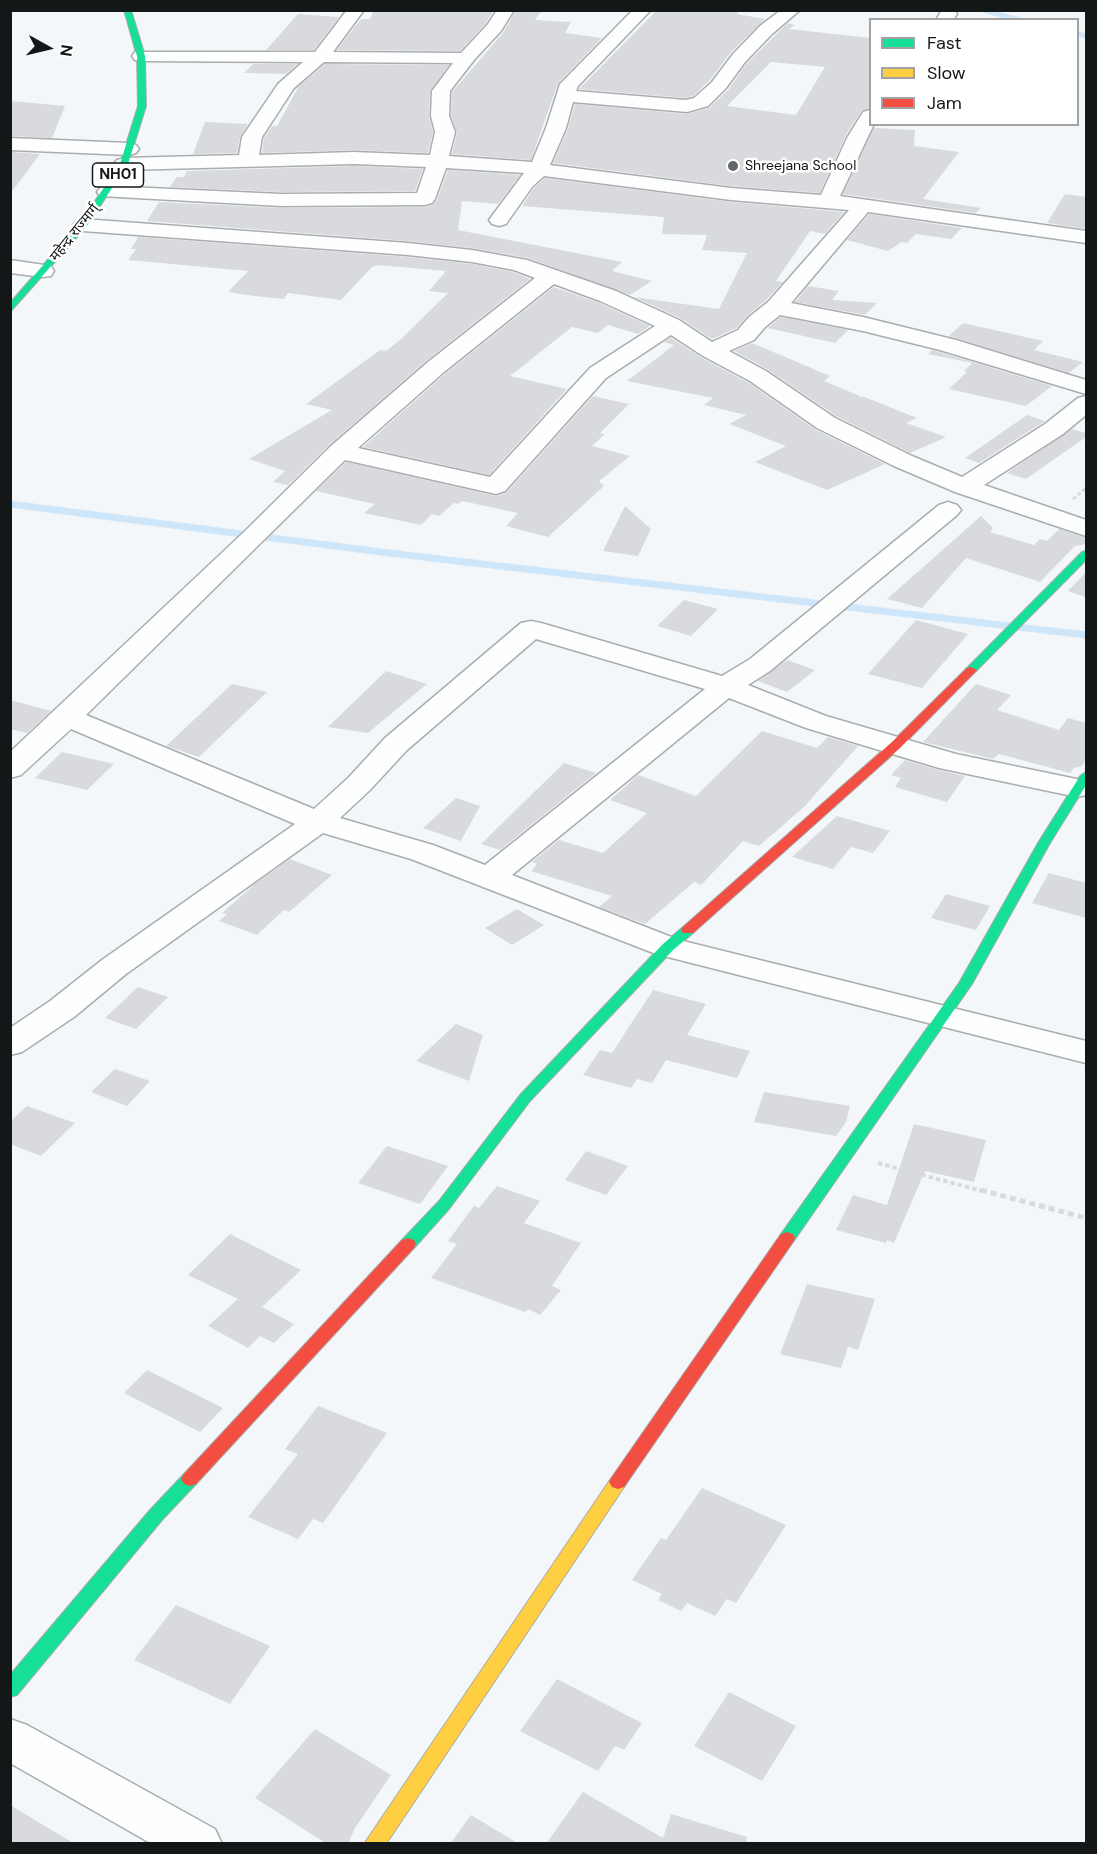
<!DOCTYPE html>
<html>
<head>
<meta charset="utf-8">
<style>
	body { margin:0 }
	#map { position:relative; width:1097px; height:1854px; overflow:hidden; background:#f4f7fa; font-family:"DM Sans",sans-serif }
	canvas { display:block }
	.frame { position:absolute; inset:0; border:12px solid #141718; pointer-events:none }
	.legend { position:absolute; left:869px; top:18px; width:210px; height:108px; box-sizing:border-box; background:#fff; border:2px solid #a1a2a3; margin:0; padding:8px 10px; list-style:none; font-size:18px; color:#141718 }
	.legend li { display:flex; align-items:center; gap:12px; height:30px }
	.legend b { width:30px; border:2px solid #a1a2a3 }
	.north { position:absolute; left:18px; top:18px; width:60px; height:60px; -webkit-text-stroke:4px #fff; paint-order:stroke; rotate:98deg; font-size:16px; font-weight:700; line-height:24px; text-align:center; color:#141718 }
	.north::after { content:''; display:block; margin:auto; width:21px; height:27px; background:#141718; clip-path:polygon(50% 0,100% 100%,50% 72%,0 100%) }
</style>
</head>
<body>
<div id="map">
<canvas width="1097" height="1854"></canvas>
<div class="frame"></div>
<ul class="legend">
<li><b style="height:8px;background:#16e098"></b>Fast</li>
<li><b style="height:8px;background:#ffcf43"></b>Slow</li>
<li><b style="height:8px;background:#f24e42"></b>Jam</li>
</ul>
<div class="north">N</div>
</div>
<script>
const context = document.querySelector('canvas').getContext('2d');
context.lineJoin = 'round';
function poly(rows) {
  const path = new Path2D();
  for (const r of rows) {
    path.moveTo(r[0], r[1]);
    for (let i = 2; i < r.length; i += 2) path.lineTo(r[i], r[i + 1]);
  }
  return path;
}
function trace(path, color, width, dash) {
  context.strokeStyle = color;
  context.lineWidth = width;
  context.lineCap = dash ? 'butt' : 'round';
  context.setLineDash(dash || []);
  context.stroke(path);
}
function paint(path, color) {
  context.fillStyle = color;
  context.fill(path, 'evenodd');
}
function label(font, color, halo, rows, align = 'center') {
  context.font = font + ' "DM Sans","Noto Sans Devanagari",sans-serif';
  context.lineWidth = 5;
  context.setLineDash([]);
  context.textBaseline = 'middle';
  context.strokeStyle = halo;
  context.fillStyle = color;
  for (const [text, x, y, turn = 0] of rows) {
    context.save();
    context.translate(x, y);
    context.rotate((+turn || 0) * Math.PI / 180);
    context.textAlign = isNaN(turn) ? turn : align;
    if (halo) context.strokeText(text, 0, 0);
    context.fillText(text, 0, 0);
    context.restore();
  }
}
const streamFar1 = poly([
	[983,10,1020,20],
	[1078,34,1086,36]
]);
const stream = poly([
	[10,504,389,553,1086,635]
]);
const building = poly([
	[374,10,494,10,486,23,460,51,337,50,361,19,370,19],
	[516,10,542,10,535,20,571,22,565,33,602,38,558,83,531,160,452,154,457,133,451,116,452,92,503,33],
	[657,10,739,10,737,14,765,19,731,52,710,80,693,96,686,98,579,89],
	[298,14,339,17,314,50,266,50],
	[788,23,795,25,789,29,870,38,870,108,861,111,845,137,820,193,731,186,553,163,568,129,575,104,687,114,709,108,728,90,747,63],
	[771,62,825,67,796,115,727,106],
	[253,64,297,64,286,74,244,73],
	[325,64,449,65,430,91,429,116,433,132,428,153,354,150,262,153,264,138,272,126,277,126,299,86],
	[10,101,65,106,52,138,10,136],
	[205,122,248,124,240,137,237,153,193,154],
	[874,128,915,130,914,146,959,152,923,199,981,208,976,213,843,194],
	[10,152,40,154,10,194],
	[354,166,423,169,415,191,281,192,170,187,177,177,184,177,187,171],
	[448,170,520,175,498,204,462,201,458,230,622,262,612,271,652,281,630,295,528,258,472,248,408,241,147,221,159,202,281,208,426,207,433,205,437,200],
	[545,178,731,202,844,212,825,234,810,231,776,281,783,282,766,300,748,315,737,328,712,339,680,318,634,297,719,309,747,253,702,250,707,235,662,234,664,217,522,206,534,188],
	[1065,194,1086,197,1086,229,1047,223],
	[869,214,962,228,951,239,916,234,907,243,902,242,888,251,847,240],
	[138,237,408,257,472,264,513,272,530,279,427,360,330,444,288,485,273,482,285,471,249,459,332,410,306,404,380,350,386,351,400,340,448,293,429,291,446,271,378,265,372,267,341,300,288,293,284,299,254,296,228,292,248,271,128,260,136,249,131,249],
	[808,286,839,291,832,300,877,303,865,315,795,302],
	[554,287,599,303,650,326,638,334,608,325,598,333,572,327,510,376,567,389,489,475,363,447,445,374],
	[781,317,848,330,835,343,768,328],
	[963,323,1043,341,1034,350,1083,362,1069,373,949,336],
	[671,338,702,358,749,383,816,430,885,464,827,490,755,462,786,446,729,424,746,415,704,405,713,398,627,381,674,345,664,342],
	[752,343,830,376,824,381,860,396,860,399,862,396,917,418,906,423,946,437,910,453,836,416,767,369,734,351],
	[932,350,939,352,1052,386,1026,406,949,389,967,372,964,371,972,363,928,354],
	[593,396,629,404,600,433,605,434,592,446,630,456,599,481,604,486,548,537,506,526,518,513,462,501,458,504,454,503,439,516,432,514,421,525,364,513,375,504,316,491,346,462,496,496,506,493],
	[1027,415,1045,421,979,463,965,458],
	[1072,429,1086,433,1086,437,1026,479,1007,473],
	[625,506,651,529,638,556,603,551],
	[981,516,993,528,990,532,1034,545,1040,539,1047,541,1059,529,1086,538,1086,544,1075,546,1040,582,966,558,922,608,887,599],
	[1086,572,1086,597,1068,591],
	[684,600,718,609,691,636,657,626],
	[916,620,968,634,922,688,868,674],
	[787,660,815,670,787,692,758,681],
	[386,671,427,684,368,733,328,727],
	[232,684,267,692,199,757,166,746],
	[976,684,1011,695,997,710,1059,730,1068,718,1086,723,1086,759,1082,766,1074,768,1070,773,999,754,993,759,923,742],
	[10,700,51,711,27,733,10,729],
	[762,731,817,748,828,737,858,746,804,807,759,846,743,841,701,885,694,882,645,924,599,907,612,896,531,871,537,864,532,862,559,840,603,853,647,813,610,800,638,775,696,796],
	[62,752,114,764,87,790,35,778],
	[905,760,938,770,965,776,947,802,895,787,901,778,891,775],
	[564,763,596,773,500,850,481,844],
	[456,798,480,806,461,841,423,828],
	[837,816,890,831,873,853,851,847,833,869,792,857],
	[290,859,332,875,289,912,284,910,257,935,219,921,227,914,222,913,256,883],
	[1049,873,1086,883,1086,918,1032,903],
	[946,894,990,906,976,930,931,918],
	[517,909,544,925,512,945,485,928],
	[138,987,168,997,136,1029,105,1018],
	[653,990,706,1004,687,1035,750,1051,737,1078,666,1060,652,1083,637,1079,631,1088,583,1075,600,1050,612,1053],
	[456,1024,483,1035,469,1081,416,1061],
	[115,1069,150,1081,127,1106,91,1092],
	[764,1092,850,1106,846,1122,836,1136,754,1122],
	[27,1106,75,1123,41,1156,10,1144,10,1122],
	[914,1124,986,1140,974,1182,925,1171,894,1243,887,1240,886,1243,836,1230,853,1195,887,1205],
	[387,1146,448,1166,420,1204,358,1183],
	[586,1151,628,1166,606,1195,565,1180],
	[497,1186,540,1201,524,1223,581,1243,552,1286,561,1290,540,1315,528,1309,525,1312,431,1278,457,1244,448,1241,474,1206,479,1208],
	[230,1234,301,1270,262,1307,294,1324,274,1343,260,1336,248,1348,208,1326,238,1299,188,1275],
	[807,1284,875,1299,858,1350,848,1347,841,1368,780,1354],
	[147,1370,223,1408,200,1432,124,1393],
	[318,1406,387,1433,323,1523,313,1519,298,1539,248,1517,298,1454,285,1449],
	[702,1488,786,1525,736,1603,727,1599,715,1616,687,1603,681,1611,658,1600,662,1594,632,1580,661,1538,666,1540],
	[176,1605,270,1646,230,1704,134,1660],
	[557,1679,642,1723,624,1750,615,1746,598,1771,520,1731],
	[729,1692,796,1726,762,1781,694,1746],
	[315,1729,391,1775,355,1828,348,1844,327,1844,255,1798],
	[583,1792,663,1838,671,1814,747,1837,746,1844,546,1844],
	[10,1805,75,1844,10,1844],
	[471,1815,519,1844,450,1844]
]);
const pathFar3 = poly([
	[711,125,796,131,829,136]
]);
const pathFar2 = poly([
	[1073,499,1086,488]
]);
const pathFar1 = poly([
	[878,1163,986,1192]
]);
const path = poly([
	[981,1190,1086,1218]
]);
const street = poly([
	[347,10,364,10,333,52,461,53,488,24,497,10,514,10,501,31,474,60,450,91,449,116,455,132,449,156,532,162,546,128,560,84,633,10,651,10,578,86,576,91,686,100,694,98,712,82,733,54,760,26,781,10,800,10,772,34,745,62,726,88,708,106,687,112,573,102,566,128,550,165,731,188,821,195,847,138,863,112,870,110,870,124,874,124,840,196,1086,231,1086,243,868,212,791,303,863,317,956,340,1086,380,1086,394,940,350,863,331,780,315,765,327,754,340,729,351,766,371,835,418,912,456,962,477,1045,424,1078,398,1086,396,1086,415,1063,434,984,485,1086,520,1086,536,955,492,894,466,817,428,750,381,703,356,671,335,606,378,505,491,496,494,345,460,86,715,314,809,348,778,385,738,521,623,531,621,541,623,722,676,750,659,939,505,948,502,957,505,961,510,957,515,770,671,748,685,826,716,956,754,1086,781,1086,795,1077,797,939,768,806,728,729,698,512,875,679,940,1086,1041,1086,1063,656,954,411,859,323,833,126,974,74,1017,22,1052,10,1055,10,1028,50,1001,102,960,295,824,71,729,21,775,10,778,10,752,243,533,331,446,428,362,535,278,514,270,472,262,408,255,83,231,76,229,73,225,76,221,83,219,408,243,472,250,527,260,616,291,679,320,712,342,738,330,749,317,768,302,849,210,731,200,544,176,532,187,506,224,499,226,492,224,489,220,524,173,446,168,435,199,432,203,425,205,281,206,100,196,97,192,100,188,107,186,281,194,417,193,426,167,354,164,124,170,117,168,114,164,117,160,124,158,239,155,242,137,278,84,303,62,141,61,135,60,132,56,135,52,315,52,347,10],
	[324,62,453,63,432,91,431,116,435,132,430,155,354,152,259,155,262,137,294,88,324,62],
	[554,284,600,301,655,326,590,368,490,477,358,448,444,372,554,284],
	[536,639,705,689,485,865,433,845,340,818,370,790,407,750,536,639],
	[942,10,954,10,957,14,953,20,936,20,942,10],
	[10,138,129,143,136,145,139,149,136,153,129,155,10,150,10,138],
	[10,260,51,266,54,271,51,276,43,277,10,273,10,260],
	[10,1719,27,1725,215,1829,222,1844,152,1844,10,1763,10,1719]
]);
const fast = poly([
	[124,10,131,10,145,56,146,106,128,164,86,227,10,312,10,303,80,223,120,164,138,106,137,56,124,10],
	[1086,551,1086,560,975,672,967,672,965,670,967,668,1082,552,1086,551],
	[1086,772,1086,785,1050,843,972,984,793,1242,781,1242,779,1238,781,1234,959,983,1038,843,1080,776,1086,772],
	[688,926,693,927,695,930,693,933,673,950,530,1101,449,1209,414,1248,402,1248,400,1244,402,1240,439,1201,520,1095,663,944,683,927,688,926],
	[190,1472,196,1474,199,1479,196,1484,162,1520,17,1695,10,1697,10,1675,150,1510,184,1474,190,1472]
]);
const slow = poly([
	[618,1475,624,1477,627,1482,624,1487,386,1844,364,1844,612,1477,618,1475]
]);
const jam = poly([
	[971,667,977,670,975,672,900,748,693,933,683,933,681,930,683,927,892,742,967,668,971,667],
	[787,1232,793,1234,795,1238,793,1242,624,1487,618,1489,612,1487,609,1482,612,1477,781,1234,787,1232],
	[408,1238,414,1240,416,1244,414,1248,196,1484,190,1486,184,1484,181,1479,184,1474,402,1240,408,1238]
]);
const markers = [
	[733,166,6,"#626567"]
];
const farPoinames = [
	["Shreejana School",745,166]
];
const farStreetnames = [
	["महेन्द्र राज्मार्ग्",75,233,-51]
];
const shields = [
	[118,175,51]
];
const shieldNames = [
	["NH01",118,175]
];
trace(streamFar1, '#cee6f9', 5);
trace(stream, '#cee6f9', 7);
paint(building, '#d8dadd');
trace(street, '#aaacaf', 3);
trace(fast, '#aaacaf', 2);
trace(slow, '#aaacaf', 2);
trace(jam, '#aaacaf', 2);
trace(pathFar3, '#d9dadb', 2, [2, 1.5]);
trace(pathFar2, '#d9dadb', 3, [4, 2]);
trace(pathFar1, '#d9dadb', 4, [4.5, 3]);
trace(path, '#d9dadb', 5, [6, 4]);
paint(street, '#fdfefe');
paint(fast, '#16e098');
paint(slow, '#ffcf43');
paint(jam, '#f24e42');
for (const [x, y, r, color] of markers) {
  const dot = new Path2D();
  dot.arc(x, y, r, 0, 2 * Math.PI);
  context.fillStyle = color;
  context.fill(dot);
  trace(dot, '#fff', 2);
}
label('14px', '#141718', '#fff', farPoinames, 'left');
label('14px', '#141718', '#fff', farStreetnames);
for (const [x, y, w] of shields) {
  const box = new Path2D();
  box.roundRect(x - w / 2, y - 12, w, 24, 4.5);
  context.fillStyle = '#fff';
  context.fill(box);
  trace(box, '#141718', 1.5);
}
label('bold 15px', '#141718', null, shieldNames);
</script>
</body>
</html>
